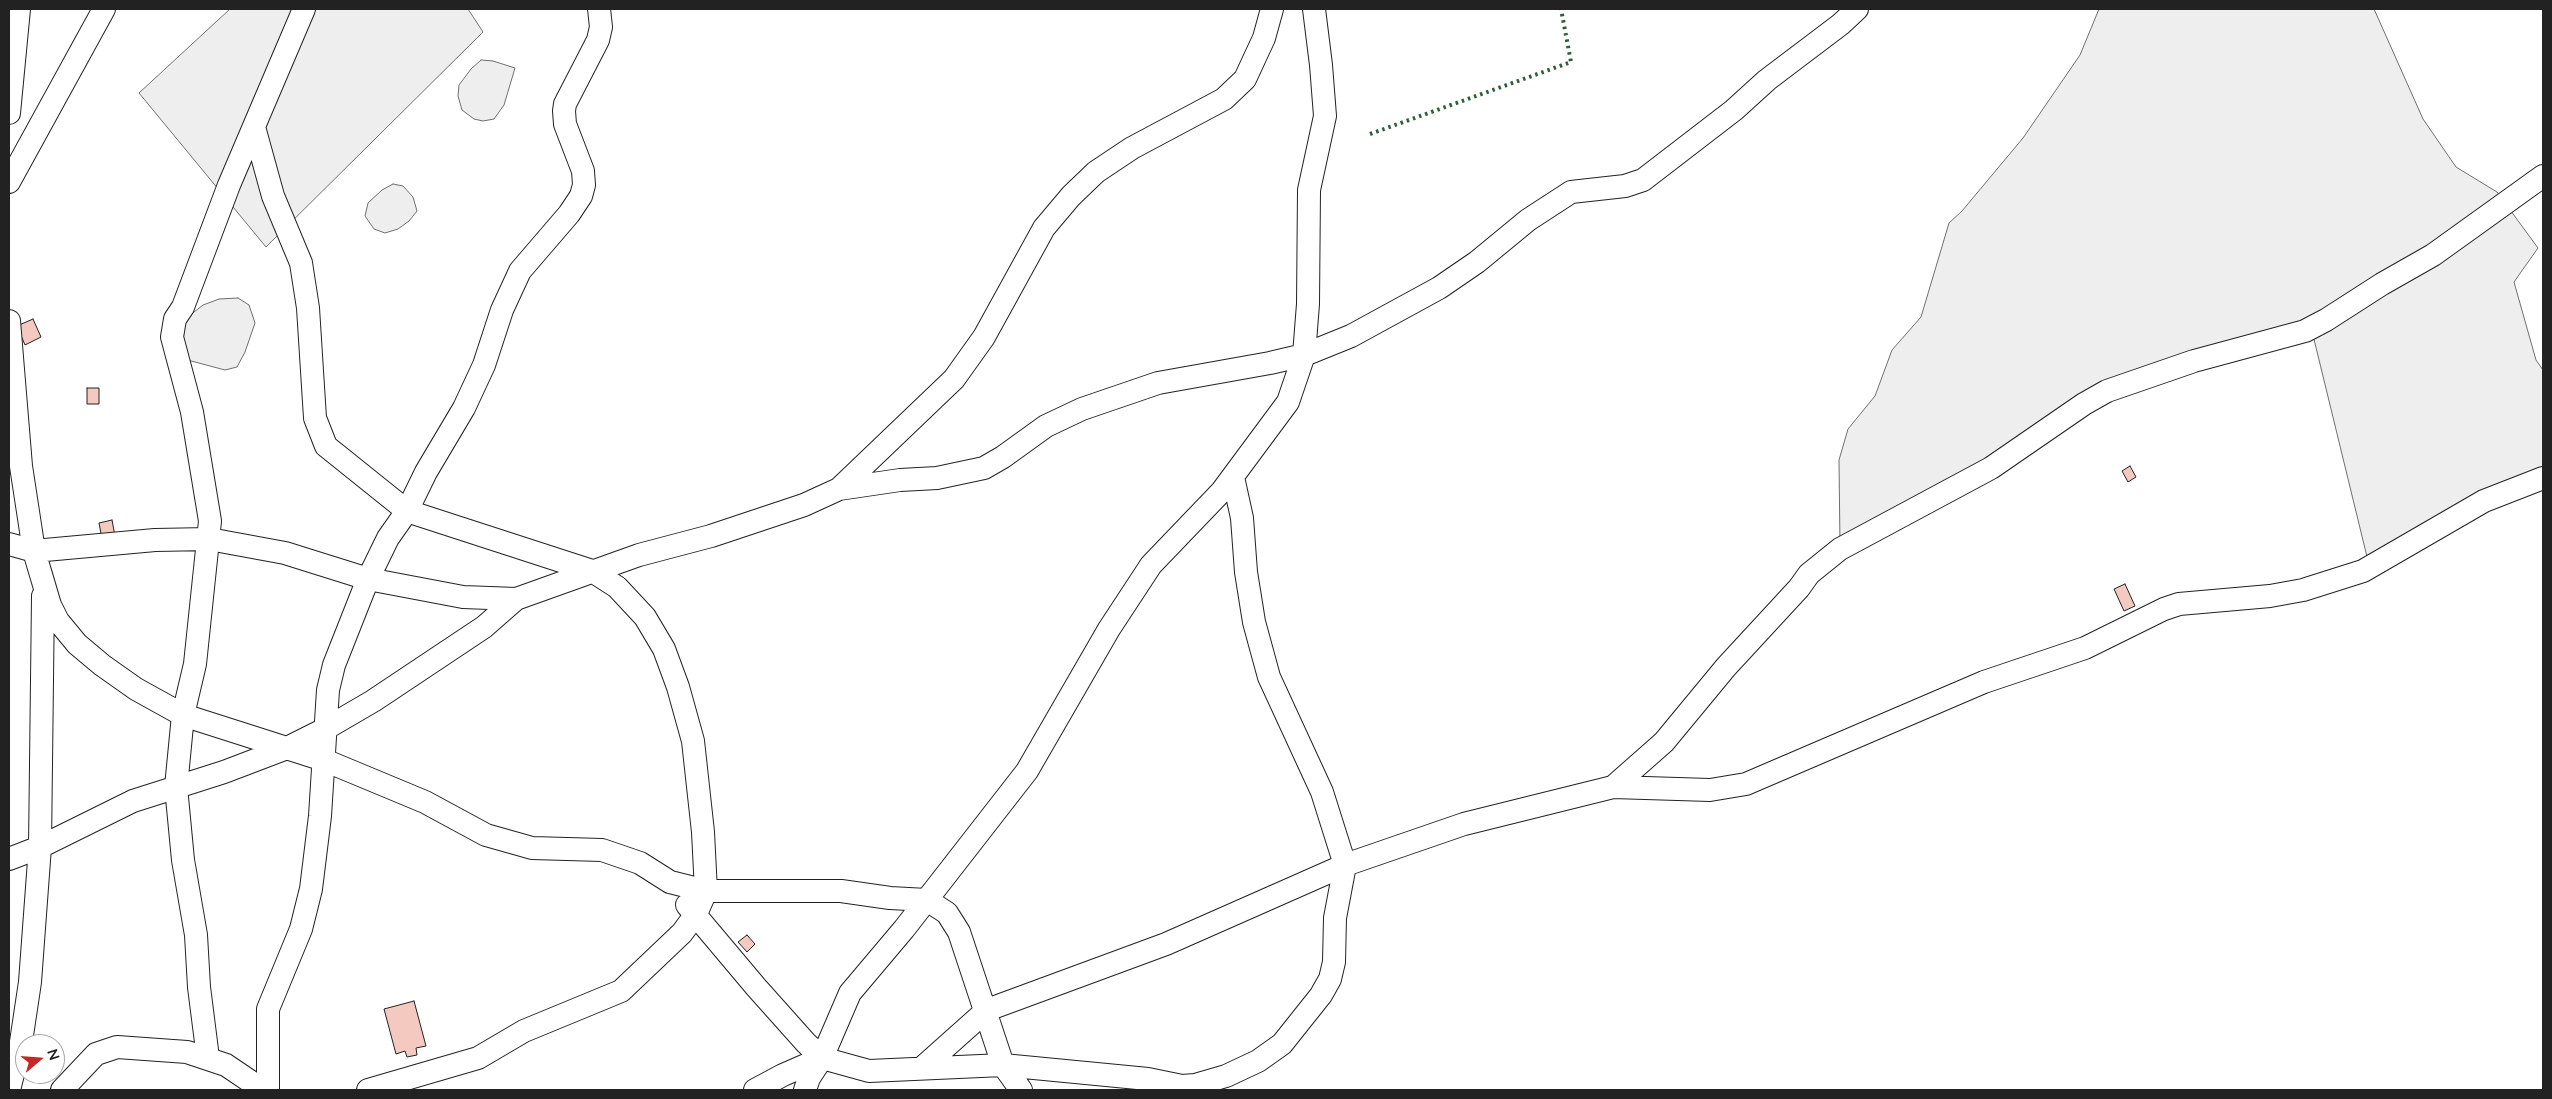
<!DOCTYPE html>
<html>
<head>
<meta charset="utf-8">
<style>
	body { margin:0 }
	#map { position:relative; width:2552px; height:1099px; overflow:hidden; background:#fff; font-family:Lato,sans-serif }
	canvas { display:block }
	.frame { position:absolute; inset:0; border:10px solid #222; pointer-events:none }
	.north { position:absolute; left:15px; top:1034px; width:50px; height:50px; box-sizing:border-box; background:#fff; border:1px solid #a7a7a7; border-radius:50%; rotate:72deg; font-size:14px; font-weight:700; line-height:20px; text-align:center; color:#222 }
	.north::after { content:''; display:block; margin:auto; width:18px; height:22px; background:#c62828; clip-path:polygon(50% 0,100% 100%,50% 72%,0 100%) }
</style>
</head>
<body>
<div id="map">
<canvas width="2552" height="1099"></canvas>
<div class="frame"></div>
<div class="north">N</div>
</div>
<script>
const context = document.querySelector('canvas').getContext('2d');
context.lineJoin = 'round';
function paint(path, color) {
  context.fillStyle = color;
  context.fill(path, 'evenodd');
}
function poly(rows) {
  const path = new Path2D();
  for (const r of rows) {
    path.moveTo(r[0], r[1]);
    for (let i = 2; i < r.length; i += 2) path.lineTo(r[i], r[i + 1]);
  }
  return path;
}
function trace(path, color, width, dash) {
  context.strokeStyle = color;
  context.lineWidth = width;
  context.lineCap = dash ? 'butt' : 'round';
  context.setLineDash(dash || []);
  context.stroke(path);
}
const green = poly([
	[230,9,468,9,483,32,266,247,139,93,230,9],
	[2099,9,2374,9,2423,119,2456,167,2497,192,2538,248,2514,282,2536,360,2543,370,2543,475,2369,565,2311,327,2129,381,1840,547,1839,460,1848,429,1875,396,1892,350,1921,317,1949,223,1962,211,2023,138,2080,55,2099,9],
	[481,60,493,61,515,68,504,105,494,119,483,121,474,119,462,110,458,96,459,85,471,69,481,60],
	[393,184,403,186,413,197,417,211,409,221,398,229,385,233,374,229,365,216,368,203,382,190,393,184],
	[238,298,249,305,255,323,245,352,237,367,225,370,180,358,180,323,203,305,219,299,238,298]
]);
const building = poly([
	[33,319,41,337,25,345,17,326,33,319],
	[87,388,99,388,99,404,87,404,87,388],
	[2130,466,2136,477,2128,482,2122,471,2130,466],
	[112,520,115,536,102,539,99,523,112,520],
	[2125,584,2135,606,2124,611,2114,589,2125,584],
	[747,935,755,944,747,952,738,942,747,935],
	[414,1001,426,1046,416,1048,417,1055,407,1057,405,1051,396,1054,384,1009,414,1001]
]);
const minor = poly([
	[9,113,19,9],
	[254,127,273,196,301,263,308,308,315,418,326,446,407,511,592,571,617,587,645,617,664,649,678,687,693,741,703,832,706,891,696,914,682,933,621,991,524,1031,478,1058,368,1090],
	[9,182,104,9],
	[9,321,21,466,34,551,50,605,58,621,77,644,102,665,136,689,183,715,324,760,425,802,486,835,532,848,602,850,640,863,670,882,706,891,841,891,890,898,927,900,947,913,959,932,1003,1065,1021,1090],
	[839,489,954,379,984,337,1044,228,1071,196,1096,172,1132,148,1224,99,1245,79,1264,38,1272,9],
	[9,544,34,551,155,540,209,539,285,553,368,579,463,597,516,599],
	[1613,787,1664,742,1726,667,1799,588,1809,574,1840,549,1991,468,2084,404,2107,391,2194,361,2305,331,2326,320,2382,284,2433,255,2543,176],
	[9,859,40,847,133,801,224,772,287,748,325,729,373,701,484,627,516,599,639,555,711,536,804,505,839,489,900,480,937,478,984,468,1003,457,1046,426,1082,409,1158,383,1270,363,1304,355,1351,336,1439,288,1477,262,1528,220,1571,192,1625,186,1643,180,1734,110,1767,80,1841,24,1857,9],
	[687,905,756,987,806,1043,822,1058,783,1075,755,1090],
	[208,1058,199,987,196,935,183,860,176,787,183,715,195,664,210,521,192,412,172,337,175,319,183,307,229,185,304,9],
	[822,1058,869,1071,1003,1065,1148,1079,1182,1086,1195,1085,1226,1076,1258,1061,1282,1044,1321,995,1330,979,1334,962,1335,918,1345,865,1322,792,1269,677,1254,622,1246,572,1242,518,1233,477],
	[922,1068,987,1010,1166,944,1345,865,1464,824,1613,787,1710,790,1746,784,1984,682,2085,648,2164,609,2179,604,2270,596,2303,590,2363,571,2484,501,2543,478],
	[9,1090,21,1042,30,982,40,847,43,596],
	[62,1090,96,1054,117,1047,187,1052,226,1065,263,1090],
	[268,1090,268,1009,301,929,311,889,320,816,328,690,334,665,368,579,388,538,407,511,426,472,464,408,484,365,502,310,520,271,569,214,581,196,584,185,583,171,565,124,564,111,565,104,598,40,601,27,599,9],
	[805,1090,809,1078,822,1058,850,993,904,929,1027,771,1109,629,1151,565,1222,491,1288,402,1304,355,1308,304,1309,190,1325,116,1321,65,1314,9]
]);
const hedge = poly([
	[1370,134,1571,62,1561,9]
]);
paint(green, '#eee');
trace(green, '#6f6f6f', 1);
paint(building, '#f3c9c0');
trace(building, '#222', 1);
trace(minor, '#222', 24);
trace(minor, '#fff', 22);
trace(hedge, '#2f5e38', 4, [2.5, 4]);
</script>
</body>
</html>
